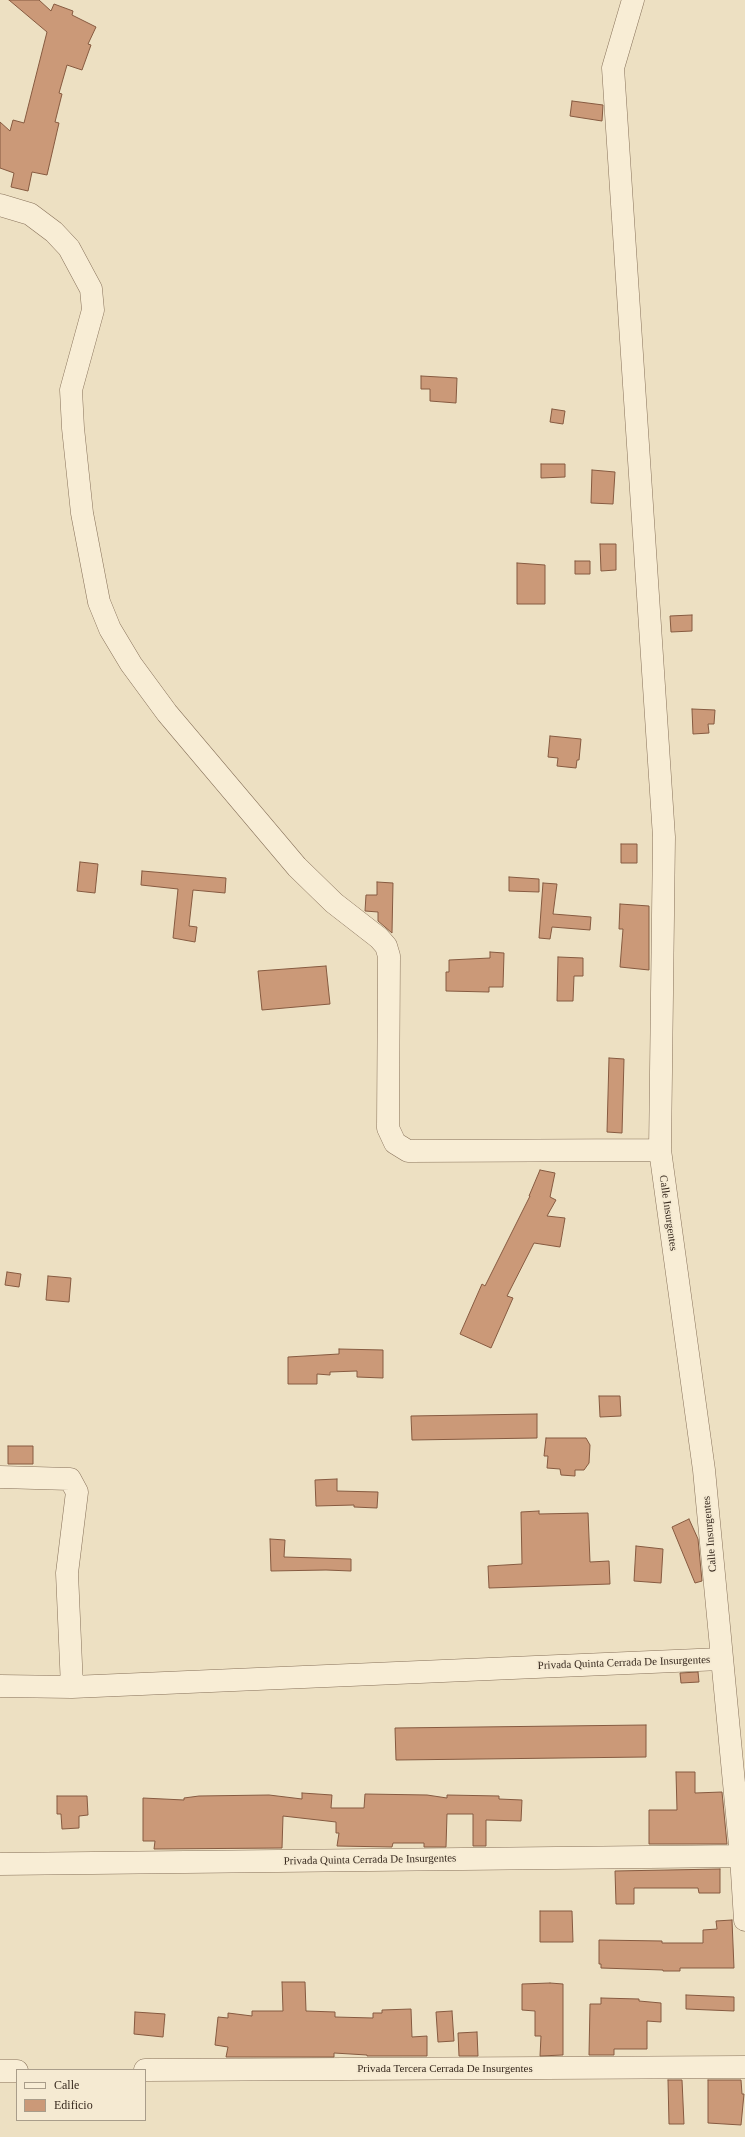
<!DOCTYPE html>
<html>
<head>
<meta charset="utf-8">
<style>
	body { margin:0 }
	#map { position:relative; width:745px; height:2137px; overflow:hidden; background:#ede0c2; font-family:"Times New Roman",serif }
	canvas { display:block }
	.legend { position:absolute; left:16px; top:2069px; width:130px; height:52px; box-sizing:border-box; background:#f5ead2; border:1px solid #a99d8a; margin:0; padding:5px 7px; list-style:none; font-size:12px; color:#37291e }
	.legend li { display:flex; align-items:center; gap:8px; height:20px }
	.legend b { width:20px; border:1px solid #a99d8a }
</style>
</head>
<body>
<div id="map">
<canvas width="745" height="2137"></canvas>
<ul class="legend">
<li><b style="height:5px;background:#f8edd5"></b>Calle</li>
<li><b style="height:11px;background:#cb9978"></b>Edificio</li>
</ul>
</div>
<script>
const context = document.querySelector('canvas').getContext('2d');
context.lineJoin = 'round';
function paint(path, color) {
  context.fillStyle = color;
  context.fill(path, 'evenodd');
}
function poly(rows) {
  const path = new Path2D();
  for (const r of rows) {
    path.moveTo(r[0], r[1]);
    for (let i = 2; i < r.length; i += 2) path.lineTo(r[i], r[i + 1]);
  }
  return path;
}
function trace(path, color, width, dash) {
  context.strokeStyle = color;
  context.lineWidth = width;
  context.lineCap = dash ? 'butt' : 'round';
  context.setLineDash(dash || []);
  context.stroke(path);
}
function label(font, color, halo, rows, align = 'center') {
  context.font = font + ' "Times New Roman",serif';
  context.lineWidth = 3.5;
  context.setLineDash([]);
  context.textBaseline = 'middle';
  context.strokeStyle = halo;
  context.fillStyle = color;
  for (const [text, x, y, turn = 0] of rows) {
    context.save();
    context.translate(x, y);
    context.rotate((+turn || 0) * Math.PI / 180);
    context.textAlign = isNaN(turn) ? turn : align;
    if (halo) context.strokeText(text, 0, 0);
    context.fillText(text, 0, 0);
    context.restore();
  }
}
const building = poly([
	[9,0,39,0,51,11,54,4,73,11,72,15,96,27,88,44,91,45,82,70,67,65,59,93,62,94,55,122,59,123,47,175,32,172,28,191,11,187,14,173,0,168,0,122,10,131,13,120,24,123,47,32,9,0],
	[572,101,603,105,602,121,570,116,572,101],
	[421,376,457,378,456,403,430,401,430,389,421,389,421,376],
	[552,409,565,411,563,424,550,422,552,409],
	[541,464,565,464,565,477,541,478,541,464],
	[592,470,615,472,613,504,591,503,592,470],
	[600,544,616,544,616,570,601,571,600,544],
	[575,561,590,561,590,574,575,574,575,561],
	[517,563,545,565,545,604,517,604,517,563],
	[692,615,692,631,671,632,670,616,692,615],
	[692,709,715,710,714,724,708,724,709,733,693,734,692,709],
	[550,736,581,739,579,760,577,760,576,768,557,766,558,758,548,757,550,736],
	[621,844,637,844,637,863,621,863,621,844],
	[80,862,98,864,95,893,77,891,80,862],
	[142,871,226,878,225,893,193,890,189,926,197,927,195,942,173,938,178,889,141,885,142,871],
	[509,877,539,879,539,892,509,891,509,877],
	[377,882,393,883,392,933,378,921,378,912,365,911,366,895,377,895,377,882],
	[543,883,557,884,553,914,591,917,590,930,552,927,550,939,539,938,543,883],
	[620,904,649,906,649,970,620,967,623,929,619,929,620,904],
	[490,952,504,953,503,987,489,987,489,992,446,991,446,972,449,972,449,960,490,958,490,952],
	[558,957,583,958,583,976,574,976,573,1001,557,1001,558,957],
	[326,966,330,1004,262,1010,258,971,326,966],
	[609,1058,624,1059,622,1133,607,1132,609,1058],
	[540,1170,555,1173,550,1197,556,1200,547,1216,565,1218,560,1247,534,1243,507,1296,513,1298,491,1348,460,1334,482,1284,485,1286,530,1196,529,1196,540,1170],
	[7,1272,21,1274,19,1287,5,1285,7,1272],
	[48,1276,71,1278,69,1302,46,1300,48,1276],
	[339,1349,383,1350,383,1378,357,1377,357,1371,330,1372,330,1375,317,1374,317,1384,288,1384,288,1357,339,1354,339,1349],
	[599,1396,620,1396,621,1416,600,1417,599,1396],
	[537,1414,537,1438,412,1440,411,1416,537,1414],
	[546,1438,586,1438,590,1445,589,1463,584,1470,575,1470,575,1476,561,1475,560,1469,547,1468,548,1456,544,1456,546,1438],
	[8,1446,33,1446,33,1464,8,1464,8,1446],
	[337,1479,337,1491,378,1492,377,1508,354,1507,354,1505,316,1506,315,1480,337,1479],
	[539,1511,539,1514,588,1513,590,1562,609,1561,610,1584,489,1588,488,1566,522,1564,521,1512,539,1511],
	[689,1519,698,1539,702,1581,695,1583,672,1527,689,1519],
	[270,1539,285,1540,284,1557,351,1559,351,1571,326,1570,271,1571,270,1539],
	[636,1546,663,1549,661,1583,634,1581,636,1546],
	[698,1672,699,1682,681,1683,680,1673,698,1672],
	[646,1725,646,1757,396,1760,395,1728,646,1725],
	[676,1772,695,1772,695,1793,722,1792,727,1844,649,1844,649,1810,677,1810,676,1772],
	[302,1793,332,1795,331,1808,364,1808,365,1794,427,1795,447,1798,447,1795,499,1796,499,1799,522,1800,521,1821,486,1820,486,1846,473,1846,473,1814,447,1814,446,1847,424,1847,424,1843,393,1843,392,1847,337,1846,339,1833,336,1833,336,1822,283,1816,282,1848,154,1849,155,1841,143,1841,143,1798,184,1800,184,1798,199,1796,269,1795,302,1799,302,1793],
	[57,1796,87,1796,88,1815,79,1816,79,1828,62,1829,61,1814,57,1814,57,1796],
	[720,1869,720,1893,699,1893,698,1888,634,1888,634,1904,616,1904,615,1871,720,1869],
	[540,1911,572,1911,573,1942,540,1942,540,1911],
	[732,1920,734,1968,680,1968,680,1971,663,1971,663,1970,601,1968,601,1964,599,1964,599,1940,662,1941,662,1943,703,1943,703,1930,717,1929,716,1921,732,1920],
	[282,1982,305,1982,306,2011,335,2012,335,2017,373,2018,373,2013,382,2013,382,2010,411,2009,412,2037,427,2036,427,2056,367,2056,367,2055,334,2053,334,2057,226,2057,228,2047,215,2045,218,2017,228,2018,228,2013,252,2016,252,2011,283,2011,282,1982],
	[550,1983,563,1984,563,2055,540,2056,541,2036,535,2036,535,2011,522,2010,522,1984,550,1983],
	[686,1995,734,1997,734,2011,686,2009,686,1995],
	[601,1998,639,1999,639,2001,661,2003,661,2022,647,2021,647,2049,614,2049,614,2055,589,2055,590,2004,601,2004,601,1998],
	[452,2011,454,2041,438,2042,436,2012,452,2011],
	[135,2012,165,2014,163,2037,134,2034,135,2012],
	[477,2032,478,2056,459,2056,458,2033,477,2032],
	[668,2080,682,2080,684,2124,669,2124,668,2080],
	[708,2080,741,2080,742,2094,744,2094,741,2125,708,2123,708,2080]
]);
const minor = poly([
	[633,0,613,68,664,837,660,1150,704,1470,741,1856,745,1920],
	[0,205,30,214,54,232,69,248,91,289,93,310,71,390,73,428,82,513,99,602,110,629,131,664,167,713,297,867,334,903,379,938,386,946,389,956,388,1128,395,1143,408,1151,660,1150],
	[0,1477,70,1479,77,1492,67,1573,72,1687],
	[0,1686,72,1687,721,1659],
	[0,1864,741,1856],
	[145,2070,745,2067],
	[0,2071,17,2071]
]);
const streetNames = [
	["Calle Insurgentes",668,1213,82],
	["Calle Insurgentes",710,1534,-95],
	["Privada Quinta Cerrada De Insurgentes",624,1663,-2],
	["Privada Quinta Cerrada De Insurgentes",370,1860,-1],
	["Privada Tercera Cerrada De Insurgentes",445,2069]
];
paint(building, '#cb9978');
trace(building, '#865a40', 1);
trace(minor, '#87715a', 23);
trace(minor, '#f8edd5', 22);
label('11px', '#37291e', '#f5ead2', streetNames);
</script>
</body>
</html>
